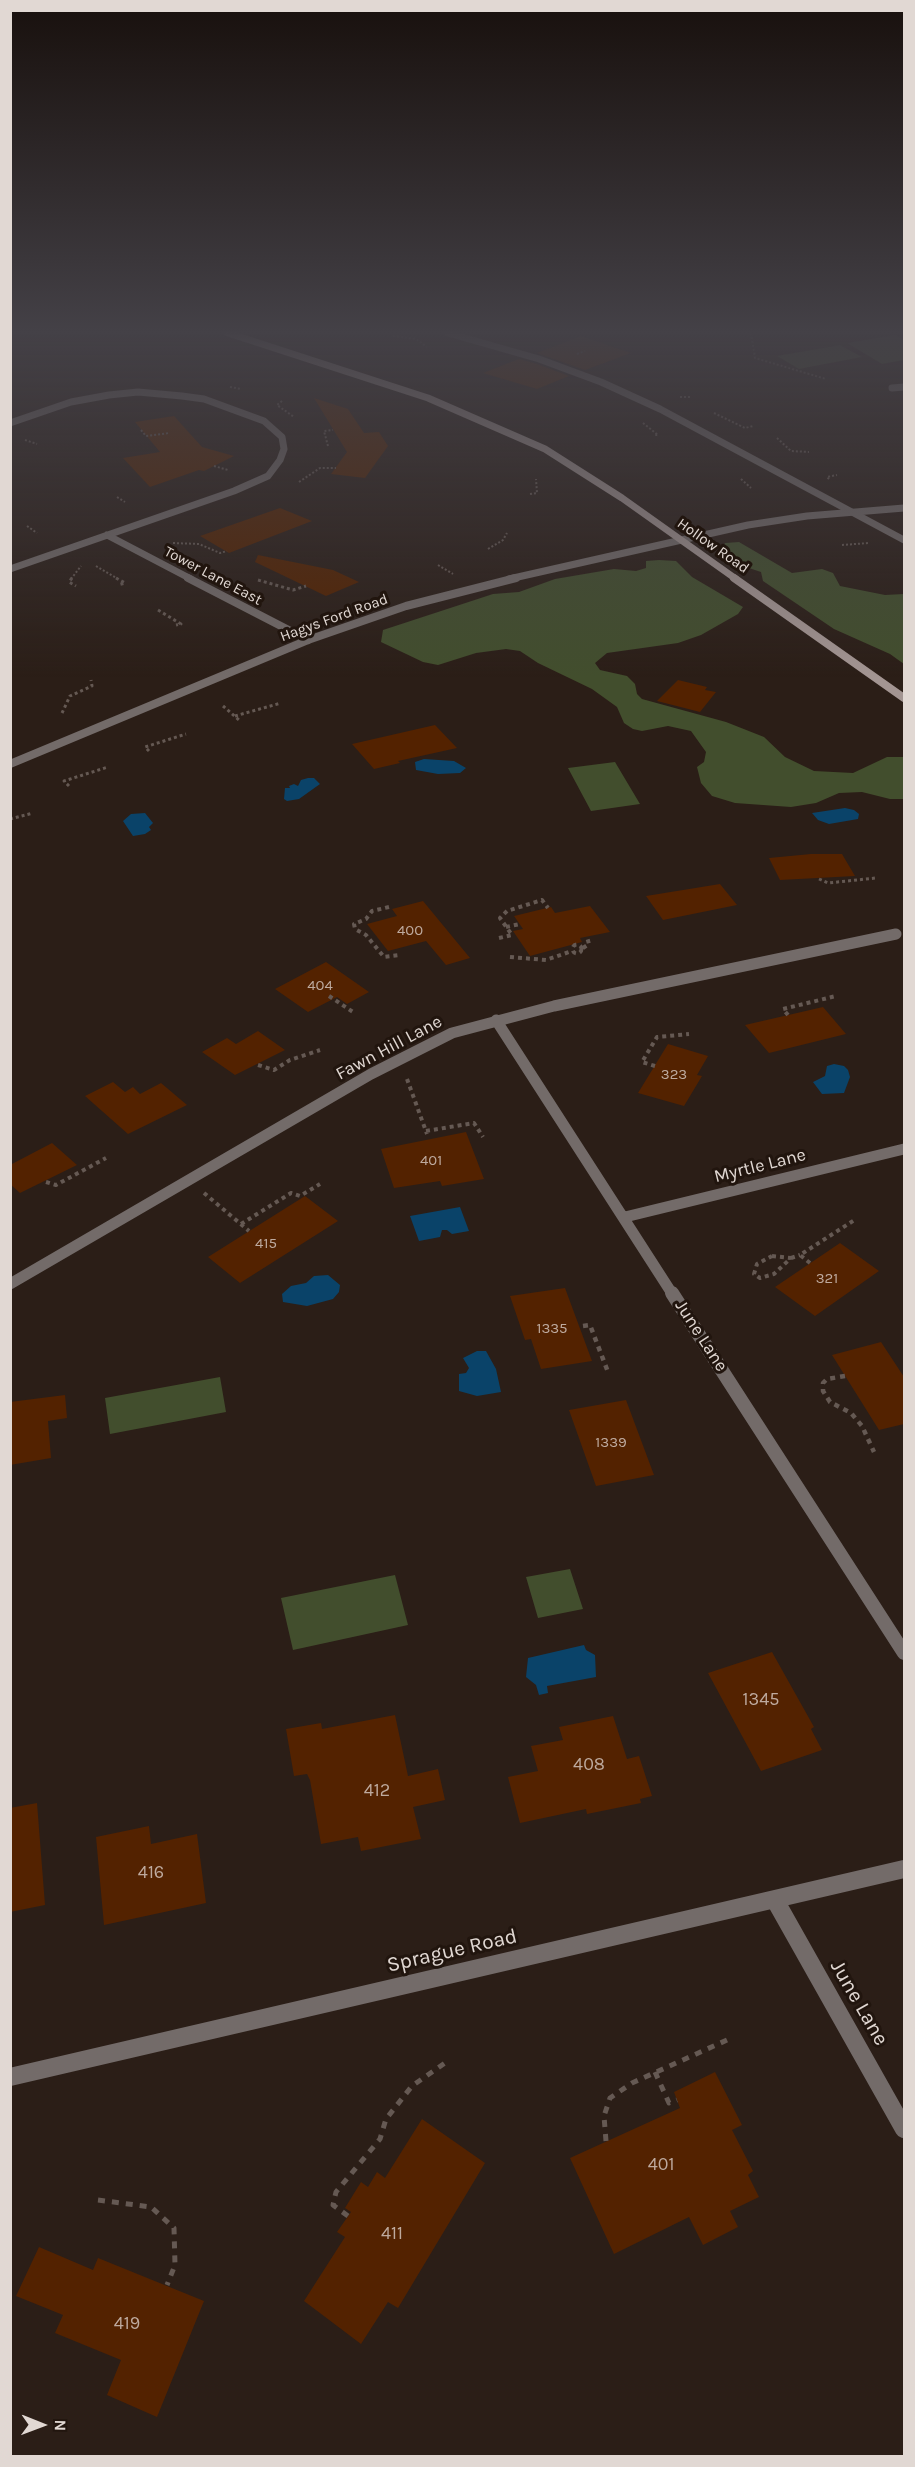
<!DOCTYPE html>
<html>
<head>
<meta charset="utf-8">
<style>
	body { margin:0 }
	#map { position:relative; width:915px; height:2467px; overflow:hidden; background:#2b1e17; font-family:Karla,sans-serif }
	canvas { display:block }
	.frame { position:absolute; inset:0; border:12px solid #e1d8d3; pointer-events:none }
	.north { position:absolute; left:12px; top:2395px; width:60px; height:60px; -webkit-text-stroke:4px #21150e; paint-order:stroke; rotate:91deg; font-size:16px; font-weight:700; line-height:24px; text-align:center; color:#e1d8d3 }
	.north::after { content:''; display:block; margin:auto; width:21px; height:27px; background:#e1d8d3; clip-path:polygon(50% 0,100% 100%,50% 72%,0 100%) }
</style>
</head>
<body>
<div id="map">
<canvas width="915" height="2467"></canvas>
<div class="frame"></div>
<div class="north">N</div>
</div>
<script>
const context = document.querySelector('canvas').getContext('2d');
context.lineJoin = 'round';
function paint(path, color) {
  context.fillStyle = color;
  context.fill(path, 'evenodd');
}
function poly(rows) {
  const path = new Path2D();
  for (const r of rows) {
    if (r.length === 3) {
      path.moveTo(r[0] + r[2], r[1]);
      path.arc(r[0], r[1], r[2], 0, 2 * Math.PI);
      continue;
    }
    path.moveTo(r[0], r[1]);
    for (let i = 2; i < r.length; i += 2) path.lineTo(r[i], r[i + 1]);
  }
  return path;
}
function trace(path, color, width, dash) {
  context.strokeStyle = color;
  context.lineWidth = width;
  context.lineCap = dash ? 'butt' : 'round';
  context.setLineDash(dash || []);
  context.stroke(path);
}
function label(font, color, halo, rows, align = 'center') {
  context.font = font + ' Karla,sans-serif';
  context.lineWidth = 6;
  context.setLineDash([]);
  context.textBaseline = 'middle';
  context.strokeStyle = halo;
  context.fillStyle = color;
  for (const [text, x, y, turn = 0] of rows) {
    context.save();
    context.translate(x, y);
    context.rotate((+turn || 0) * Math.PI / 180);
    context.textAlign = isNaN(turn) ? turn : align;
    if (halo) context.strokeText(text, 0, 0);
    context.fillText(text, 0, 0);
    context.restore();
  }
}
const green = poly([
	[895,335,904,340,904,360,882,364,847,343],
	[840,345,862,357,799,369,777,356],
	[739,542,792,573,822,569,833,573,840,586,885,595,904,594,904,664,890,654,834,629,763,581,761,572,743,566,727,555,723,547,725,543],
	[659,560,676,561,692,577,743,607,738,614,701,635,678,643,607,653,595,663,600,670,627,676,635,684,637,694,642,699,726,722,764,737,785,757,814,771,853,773,887,757,904,757,904,799,890,799,862,792,839,793,816,803,791,807,735,803,712,796,701,783,697,767,704,762,706,752,691,731,668,726,642,731,633,729,624,723,617,707,592,689,538,663,520,651,506,649,476,653,438,665,423,662,381,642,383,630,493,594,519,592,555,579,614,569,636,571,646,568,646,561],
	[615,762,640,804,591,811,568,768],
	[220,1377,226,1412,110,1434,105,1398],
	[570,1569,583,1609,538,1618,526,1577],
	[395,1575,408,1625,293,1650,281,1598]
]);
const water = poly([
	[424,759,454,761,466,768,460,773,438,774,416,770,415,762],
	[308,778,314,778,320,784,299,799,287,801,284,799,285,788,290,788,289,786,294,784,298,786,301,780],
	[845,808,854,810,859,814,858,819,829,824,818,820,812,813],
	[145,813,153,823,149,827,151,830,145,834,133,836,123,821,131,814],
	[834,1064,844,1066,848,1070,850,1077,844,1093,822,1094,813,1082,825,1076,827,1066],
	[460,1207,469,1231,452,1234,447,1230,442,1230,440,1237,419,1241,410,1216],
	[328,1275,340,1285,339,1292,333,1299,307,1306,283,1302,282,1294,291,1286,306,1283,314,1276],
	[477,1351,486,1351,496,1369,501,1392,477,1396,459,1391,459,1374,466,1373,469,1368,463,1358],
	[584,1645,586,1650,595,1655,596,1677,547,1686,548,1693,539,1695,536,1685,526,1677,528,1658]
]);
const building = poly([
	[581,336,631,353,585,370,537,353],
	[519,359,537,364,569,376,537,389,483,373],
	[314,398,348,409,364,433,379,432,388,446,365,478,331,474,347,452],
	[174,416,202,447,234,456,204,471,199,470,150,487,123,458,160,452,135,422],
	[280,508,312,521,229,553,200,536],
	[258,555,333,570,359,582,326,596,255,562],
	[678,680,707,687,705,690,716,692,700,712,657,701],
	[435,725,457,748,398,761,400,763,374,769,352,744],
	[811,854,842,854,855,876,780,880,769,858],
	[720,884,737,905,663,920,646,896],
	[423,901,470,958,446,965,426,941,388,951,367,924,397,916,392,909],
	[590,906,610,932,580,938,582,942,530,956,513,931,523,929,514,916,551,907,555,913],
	[326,962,369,992,347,1004,337,997,308,1012,275,989],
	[823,1007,846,1034,769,1053,745,1025],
	[258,1031,285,1050,235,1075,202,1052,227,1038,236,1044],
	[668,1044,708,1056,697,1075,702,1076,684,1106,638,1093],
	[113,1082,125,1092,133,1087,140,1094,161,1083,187,1105,128,1134,85,1096],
	[466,1132,484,1179,442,1186,440,1181,394,1188,381,1149],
	[52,1143,77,1165,20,1193,10,1184,10,1165],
	[305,1196,338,1221,240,1283,208,1257],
	[840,1243,879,1271,815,1316,775,1287],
	[565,1288,592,1361,541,1369,531,1339,525,1340,510,1296],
	[881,1342,904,1377,904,1424,879,1430,832,1355],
	[65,1395,67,1418,48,1421,51,1458,10,1465,10,1402],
	[626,1400,654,1475,596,1486,569,1410],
	[772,1652,814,1727,811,1729,822,1750,761,1771,708,1673],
	[395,1715,408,1776,438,1769,445,1800,413,1807,421,1839,361,1851,358,1837,321,1844,310,1780,307,1774,294,1776,286,1729,321,1723,322,1729],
	[613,1716,627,1759,639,1756,652,1796,640,1799,641,1803,587,1814,586,1809,520,1823,508,1777,538,1771,531,1746,563,1740,559,1727],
	[37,1803,45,1905,10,1912,10,1808],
	[149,1826,151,1844,197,1834,206,1903,104,1925,96,1837],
	[715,2072,742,2125,732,2130,753,2171,748,2175,759,2197,730,2211,738,2227,703,2245,689,2217,614,2254,570,2158,680,2108,674,2092],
	[422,2119,485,2163,398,2308,388,2302,361,2344,304,2301,345,2237,337,2232,351,2212,345,2208,361,2182,368,2187,377,2172,385,2178],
	[39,2247,93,2270,98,2258,204,2301,157,2417,107,2395,121,2360,55,2333,63,2315,16,2296]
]);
const pathFar4 = poly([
	[751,333,755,358,826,379],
	[393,336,416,339,427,347],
	[577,354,585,351],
	[230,387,241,389],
	[680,397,691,397],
	[282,401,277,405,294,417],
	[714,413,745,428,753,426],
	[643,423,658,435,655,435],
	[141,430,146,436,169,433],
	[777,438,791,451,809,452],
	[25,440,37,444],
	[328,446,324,431,333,430],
	[214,466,228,470],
	[741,479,751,488],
	[829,479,827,477,837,475],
	[299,482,320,468,336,468],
	[530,494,537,493,536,479],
	[117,497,125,502],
	[27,526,37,533],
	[173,543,199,544,220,553,227,551],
	[842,545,869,543],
	[488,549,503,540,507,533],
	[438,565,453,574],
	[96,566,118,579],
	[71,579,81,566]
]);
const pathFar3 = poly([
	[72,578,69,582,76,586],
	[116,578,125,583,118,585],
	[258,580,293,590,306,586],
	[158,610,181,624,176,625],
	[223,706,239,720],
	[62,713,70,696,92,686,91,680],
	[235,716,281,703],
	[149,751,145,747,186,734],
	[69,786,64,781,108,767],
	[10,819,33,813],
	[819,879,828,883,876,878]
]);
const pathFar2 = poly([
	[389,907,372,911,366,919,354,924,355,929,366,935,384,957,400,955],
	[506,927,520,924],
	[499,938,512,935,500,918,507,911,542,900,548,908],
	[577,949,4.5],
	[583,948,589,944,587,937],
	[510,957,546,960,572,951],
	[329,996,353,1012],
	[788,1015,783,1009,836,996],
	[258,1065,274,1070,290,1060,320,1050],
	[655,1066,642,1062,657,1037,689,1034],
	[407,1079,427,1134],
	[426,1131,474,1123,483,1137],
	[46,1182,56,1185,106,1158],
	[204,1193,249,1231],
	[241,1224,291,1193,300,1196,320,1184],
	[772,1256,791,1258,774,1274,760,1278,754,1274,757,1264,772,1256],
	[791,1258,800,1255],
	[810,1263,800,1255,856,1219]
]);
const pathFar1 = poly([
	[583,1326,590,1325,608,1372],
	[845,1376,827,1379,823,1383,823,1391,830,1402,851,1413,862,1426,874,1452]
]);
const path = poly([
	[655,2072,669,2103,677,2100],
	[606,2141,604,2116,610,2098,632,2083,727,2040],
	[98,2200,151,2207,174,2228,175,2265,167,2285],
	[348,2216,333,2205,336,2192,380,2139,386,2119,412,2086,445,2063]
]);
const service = poly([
	[892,388,904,387]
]);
const minorFar4 = poly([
	[448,333,539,359,601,382,660,409,904,540],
	[10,423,71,402,109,395,138,392,182,396,204,399,264,421,282,437,284,449,280,460,268,476,234,491,10,569],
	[107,535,191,579]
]);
const minorFar3 = poly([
	[188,578,308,640]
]);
const minorFar2 = poly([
	[496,1020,673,1295],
	[625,1217,904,1149],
	[10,1284,371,1074,452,1033,554,1006,896,934]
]);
const minorFar1 = poly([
	[672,1293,904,1653]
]);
const minor = poly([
	[775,1900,904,2129],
	[10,2077,904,1869]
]);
const tertiaryFar1 = poly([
	[509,579,748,525,807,516,904,508]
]);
const tertiary = poly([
	[10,764,308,640,406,606,516,578]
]);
const secondaryFar1 = poly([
	[228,333,428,398,545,449,622,498,736,579]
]);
const secondary = poly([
	[734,578,904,698]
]);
const farStreetnames = [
	["Hollow Road",713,546,35],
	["Tower Lane East",213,576,28],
	["Hagys Ford Road",334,618,-20]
];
const numberNames = [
	["400",410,931],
	["404",320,986],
	["323",674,1075],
	["401",431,1161],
	["415",266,1244],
	["321",827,1279],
	["1335",552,1329],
	["1339",611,1443]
];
const streetNames = [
	["Fawn Hill Lane",389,1048,-28],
	["Myrtle Lane",760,1166,-14],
	["June Lane",701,1336,57]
];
const nearNumbernames = [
	["1345",761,1700],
	["408",589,1765],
	["412",377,1791],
	["416",151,1873],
	["401",661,2165],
	["411",392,2234],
	["419",127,2324]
];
const nearStreetnames = [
	["Sprague Road",452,1951,-13],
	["June Lane",859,2003,60]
];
paint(green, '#424e2d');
paint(water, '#0a4369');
paint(building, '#532200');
trace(pathFar4, '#655953', 2, [2, 2]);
trace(pathFar3, '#655953', 3, [3, 3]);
trace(pathFar2, '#655953', 4, [4, 4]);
trace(pathFar1, '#655953', 4.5, [5, 5]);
trace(path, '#655953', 5, [7, 7]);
trace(service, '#736b69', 7);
trace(minorFar4, '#736b69', 7);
trace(minorFar3, '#736b69', 8);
trace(minorFar2, '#736b69', 11);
trace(minorFar1, '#736b69', 14);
trace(minor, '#736b69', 18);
trace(tertiaryFar1, '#736b69', 7);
trace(tertiary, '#736b69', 8);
trace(secondaryFar1, '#a39592', 7);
trace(secondary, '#a39592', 8);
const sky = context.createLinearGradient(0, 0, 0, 678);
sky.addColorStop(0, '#18100d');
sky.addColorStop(0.49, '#444147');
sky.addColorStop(1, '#44414700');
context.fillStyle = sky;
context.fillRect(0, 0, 915, 678);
label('15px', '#e1d8d3', '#21150e', farStreetnames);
label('15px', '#beaa9e', null, numberNames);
label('18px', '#e1d8d3', '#21150e', streetNames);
label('18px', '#beaa9e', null, nearNumbernames);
label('21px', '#e1d8d3', '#21150e', nearStreetnames);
</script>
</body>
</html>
